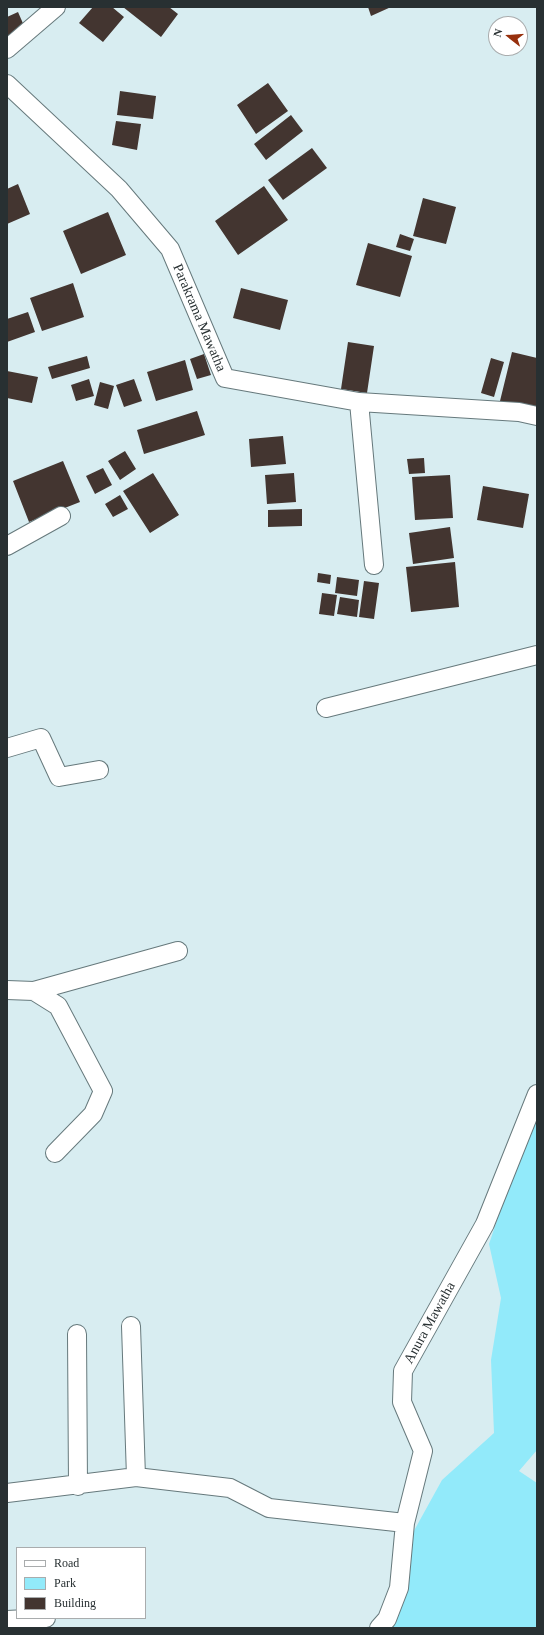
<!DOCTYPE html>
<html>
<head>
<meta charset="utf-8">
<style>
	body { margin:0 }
	#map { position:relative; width:544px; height:1635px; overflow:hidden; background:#d8edf1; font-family:"Times New Roman",serif }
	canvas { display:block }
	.frame { position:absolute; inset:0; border:8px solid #283032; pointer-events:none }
	.legend { position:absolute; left:16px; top:1547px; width:130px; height:72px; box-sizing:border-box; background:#fff; border:1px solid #a9acad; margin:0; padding:5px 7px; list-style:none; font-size:12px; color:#283032 }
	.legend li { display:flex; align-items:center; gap:8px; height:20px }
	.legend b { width:20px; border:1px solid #a9acad }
	.north { position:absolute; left:488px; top:16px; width:40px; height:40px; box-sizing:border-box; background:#fff; border:1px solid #a9acad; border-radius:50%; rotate:287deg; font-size:11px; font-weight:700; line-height:16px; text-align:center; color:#283032 }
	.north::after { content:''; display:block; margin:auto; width:14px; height:18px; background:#97300d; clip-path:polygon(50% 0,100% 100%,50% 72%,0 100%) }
</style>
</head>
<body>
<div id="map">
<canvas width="544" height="1635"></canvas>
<div class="frame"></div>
<ul class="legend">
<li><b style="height:5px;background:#fff"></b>Road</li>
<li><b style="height:11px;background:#92eafa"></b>Park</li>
<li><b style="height:11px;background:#433530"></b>Building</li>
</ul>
<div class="north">N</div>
</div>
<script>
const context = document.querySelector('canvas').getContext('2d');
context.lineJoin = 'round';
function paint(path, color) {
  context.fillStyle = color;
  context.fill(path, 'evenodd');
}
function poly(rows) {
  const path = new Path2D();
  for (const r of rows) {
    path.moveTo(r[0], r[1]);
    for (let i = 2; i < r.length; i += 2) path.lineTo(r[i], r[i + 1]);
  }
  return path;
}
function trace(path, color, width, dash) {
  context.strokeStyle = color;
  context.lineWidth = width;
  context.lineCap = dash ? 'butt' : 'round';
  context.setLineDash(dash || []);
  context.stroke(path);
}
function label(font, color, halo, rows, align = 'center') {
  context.font = font + ' "Times New Roman",serif';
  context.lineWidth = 4;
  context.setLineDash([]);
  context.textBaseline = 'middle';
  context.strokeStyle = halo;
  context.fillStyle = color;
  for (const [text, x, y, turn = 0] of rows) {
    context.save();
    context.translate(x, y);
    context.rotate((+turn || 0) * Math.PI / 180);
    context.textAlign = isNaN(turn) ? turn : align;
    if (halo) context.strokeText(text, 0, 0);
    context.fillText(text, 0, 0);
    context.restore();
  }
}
const green = poly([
	[537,1118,537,1450,519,1471,537,1483,537,1628,388,1628,410,1538,442,1480,494,1433,491,1360,501,1298,489,1244,525,1137]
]);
const building = poly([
	[93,7,112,7,124,17,103,42,79,23],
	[123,7,169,7,178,14,161,37],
	[368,7,391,7,371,16],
	[18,12,25,28,7,36,7,17],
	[268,83,288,111,256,134,237,105],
	[120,91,156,96,153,119,117,115],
	[291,115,303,131,266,160,254,144],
	[116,121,141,124,137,150,112,145],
	[312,148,327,168,283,200,268,180],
	[18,184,30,214,7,224,7,189],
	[264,186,288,220,238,255,215,221],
	[423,198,456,207,446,244,413,236],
	[108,212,126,255,81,274,63,231],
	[400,234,414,239,410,251,396,247],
	[368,243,412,256,400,297,356,285],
	[73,283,84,317,42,331,30,298],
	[241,288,288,300,280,330,233,318],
	[28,312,35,332,7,342,7,319],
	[348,342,374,346,367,393,341,389],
	[512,352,537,358,537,410,500,401],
	[204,354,211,375,197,379,190,359],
	[87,356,90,368,52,379,48,367],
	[491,358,504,362,494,397,481,393],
	[185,360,193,390,156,401,147,372],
	[7,371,38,377,32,403,7,398],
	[89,379,94,396,76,401,71,385],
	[134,379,142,401,124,407,116,385],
	[100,382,114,386,108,409,94,405],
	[197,411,205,435,144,454,137,430],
	[283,436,286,464,251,467,249,439],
	[125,451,136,469,120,480,108,461],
	[424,458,425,473,409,474,407,459],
	[63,461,80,502,29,522,13,481],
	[103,468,112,485,95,494,86,476],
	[153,473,179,515,150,533,123,491],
	[294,473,296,502,267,504,265,475],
	[450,475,453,518,415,520,412,477],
	[483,486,529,494,523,528,477,520],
	[120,495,128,509,113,517,105,504],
	[302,509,302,526,268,527,268,510],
	[450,527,454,558,413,564,409,533],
	[455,562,459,607,411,612,406,567],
	[318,573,331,575,330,584,317,582],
	[337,577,359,580,357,596,335,593],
	[364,581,379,583,374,619,359,617],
	[322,593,337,595,334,616,319,614],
	[340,597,359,600,357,617,337,614]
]);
const street = poly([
	[7,49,56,7],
	[7,84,119,189,170,249,225,378,359,402,519,412,537,416],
	[359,402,374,565],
	[7,546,61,516],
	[326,708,537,655],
	[7,748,41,738,59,777,99,770],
	[7,990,34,991,58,1006,103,1091,93,1114,55,1153],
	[34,991,178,951],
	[131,1326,136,1477],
	[77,1334,78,1486],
	[7,1493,136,1477,230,1488,269,1508,405,1523],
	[7,1620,46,1618],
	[379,1628,387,1619,399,1588,405,1523,423,1451,402,1402,403,1371,485,1224,537,1094]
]);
const streetNames = [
	["Parakrama Mawatha",199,318,67],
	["Anura Mawatha",430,1323,-61]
];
paint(green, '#92eafa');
paint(building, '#433530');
trace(street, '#66797c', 20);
trace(street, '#fff', 18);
label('14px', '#283032', '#fff', streetNames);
</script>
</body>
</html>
